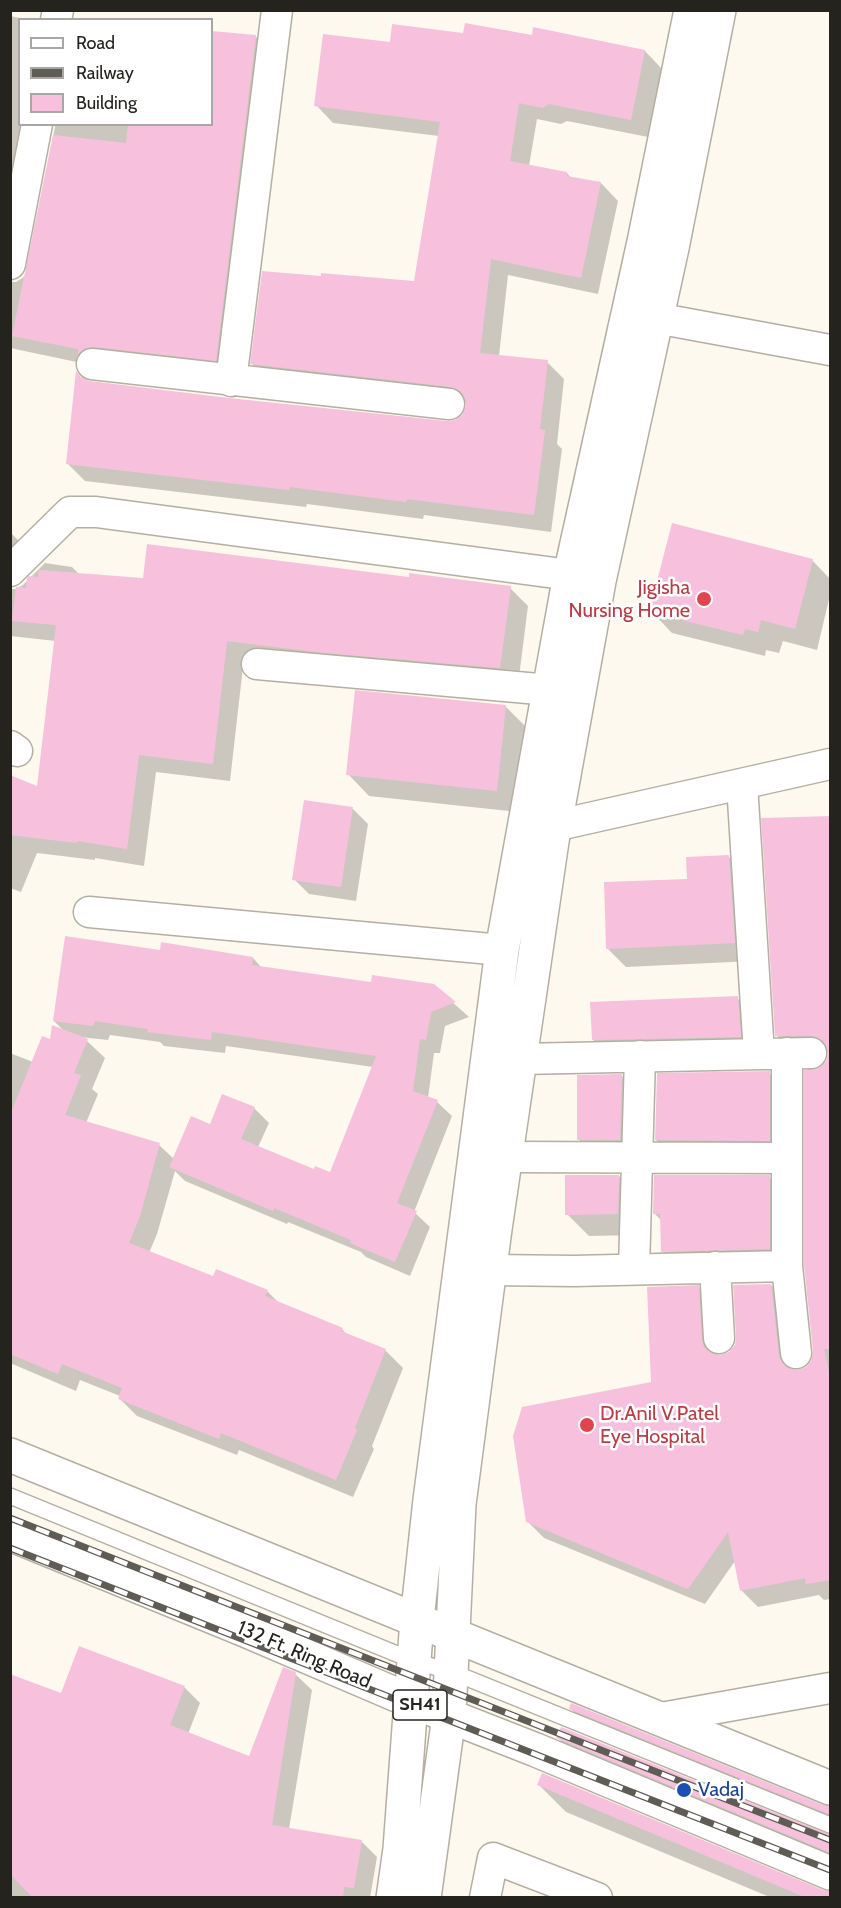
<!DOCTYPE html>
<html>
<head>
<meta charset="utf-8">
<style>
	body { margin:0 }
	#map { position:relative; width:841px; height:1908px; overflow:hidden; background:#fef9ef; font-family:Cabin,sans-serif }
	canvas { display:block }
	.frame { position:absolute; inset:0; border:12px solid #25231e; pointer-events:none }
	.legend { position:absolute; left:18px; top:18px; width:195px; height:108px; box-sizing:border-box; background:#fff; border:2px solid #a8a7a5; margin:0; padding:8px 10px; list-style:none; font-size:18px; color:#25231e }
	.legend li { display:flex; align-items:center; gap:12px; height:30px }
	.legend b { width:30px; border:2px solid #a8a7a5 }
</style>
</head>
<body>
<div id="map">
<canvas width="841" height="1908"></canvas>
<div class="frame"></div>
<ul class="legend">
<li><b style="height:8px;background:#fff"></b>Road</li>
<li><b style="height:8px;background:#5f5c56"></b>Railway</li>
<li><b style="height:16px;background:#f7c1de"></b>Building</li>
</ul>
</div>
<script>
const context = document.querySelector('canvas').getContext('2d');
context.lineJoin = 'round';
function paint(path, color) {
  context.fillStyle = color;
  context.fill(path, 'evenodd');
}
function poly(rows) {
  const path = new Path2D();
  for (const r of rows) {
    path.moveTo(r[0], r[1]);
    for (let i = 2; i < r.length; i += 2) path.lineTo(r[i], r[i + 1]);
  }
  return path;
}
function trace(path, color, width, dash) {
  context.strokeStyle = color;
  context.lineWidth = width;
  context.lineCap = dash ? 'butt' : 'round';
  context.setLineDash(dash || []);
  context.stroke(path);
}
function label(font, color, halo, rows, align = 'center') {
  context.font = font + ' Cabin,sans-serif';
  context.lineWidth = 5;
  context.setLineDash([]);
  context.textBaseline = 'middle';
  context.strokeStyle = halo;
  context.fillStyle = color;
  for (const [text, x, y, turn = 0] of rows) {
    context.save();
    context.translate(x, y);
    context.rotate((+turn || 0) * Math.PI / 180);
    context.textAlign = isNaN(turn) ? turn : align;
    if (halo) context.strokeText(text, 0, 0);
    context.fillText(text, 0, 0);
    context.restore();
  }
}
const shadow = poly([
	[10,16,30,20,20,20,20,124,212,124,212,32,256,37,274,55,233,378,91,365,10,348,10,282,16,282,24,277,28,268,55,127,55,125,49,125,10,278],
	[465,35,533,37,645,51,662,69,648,137,567,121,561,124,537,119,529,166,567,173,571,178,601,183,618,201,598,294,508,275,499,356,547,362,564,379,557,444,562,449,551,532,424,515,423,519,307,504,306,507,85,481,68,464,83,380,90,383,447,423,457,421,464,415,467,403,269,381,252,364,416,283,439,136,333,123,316,105,391,44],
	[10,532,26,548,11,584,11,589,15,589,23,585,45,563,72,567,79,574,144,580,410,578,510,588,528,606,518,685,244,658,230,781,156,772,144,866,95,858,95,860,37,853,21,892,10,888,10,777,39,788,56,641,10,636],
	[812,560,830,579,830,595,817,650,783,641,779,653,766,650,765,656,672,633,651,611],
	[505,706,527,728,518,812,369,796,348,774],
	[306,801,353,809,368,824,356,901,309,894,294,879],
	[830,817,830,1599,824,1600,819,1595,758,1607,741,1590,735,1561,705,1604,544,1538,527,1521,652,1383,698,1287,715,1304,718,1356,729,1354,735,1347,771,1285,788,1302,795,1371,807,1368,813,1360,821,1069,828,1061,830,1052,793,1052,777,1036],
	[729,857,747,875,753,961,626,967,607,948,689,880],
	[161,952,253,958,262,968,372,984,433,985,469,1017,445,1026,440,1053,434,1053,428,1098,437,1102,452,1116,414,1212,430,1227,410,1276,366,1257,361,1252,288,1222,287,1224,185,1181,175,1171,157,1234,149,1253,214,1278,267,1291,278,1302,342,1329,348,1336,385,1350,403,1368,372,1446,374,1449,353,1497,239,1450,237,1455,137,1416,119,1398,120,1396,80,1380,76,1391,10,1363,10,1053,33,1062,52,1041,65,1032,54,1021],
	[110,1035,160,1042,164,1046,225,1053,226,1046,373,1067,331,1174,315,1171,258,1147,269,1123,254,1108,210,1126,174,1159,159,1145,86,1123,98,1094,92,1089,105,1058,87,1041,80,1037,108,1040],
	[737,998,753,1013,755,1052,608,1055,593,1040],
	[769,1073,784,1088,784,1155,672,1155,656,1140],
	[622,1076,638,1092,636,1156,594,1155,578,1139],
	[619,1176,640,1198,639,1235,589,1236,567,1214],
	[769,1177,784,1192,784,1264,677,1266,662,1251,661,1220,654,1213],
	[295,1674,312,1690,289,1829,361,1841,377,1857,370,1898,10,1898,10,1675,62,1695,184,1687,200,1703,188,1734,250,1758],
	[570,1708,823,1807,830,1808,830,1830,597,1735],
	[558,1738,830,1836,830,1868,585,1765],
	[539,1785,822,1892,830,1898,772,1898,566,1812]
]);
const building = poly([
	[465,23,532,35,533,27,645,50,631,120,549,104,543,108,519,103,510,161,567,172,567,176,601,182,581,278,491,259,480,353,548,360,540,429,545,430,534,515,407,499,406,502,290,487,289,490,66,464,76,371,81,377,90,381,229,398,447,421,455,420,462,415,466,406,465,398,460,391,451,387,250,364,262,271,321,276,321,273,414,281,440,122,314,106,323,34,390,42,392,24,463,33],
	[212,31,256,35,216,361,94,347,85,348,78,354,78,349,12,336,53,135,126,143,128,124,212,124],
	[672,523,813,559,795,629,761,620,758,632,745,629,743,635,649,612],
	[147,544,409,577,409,573,511,586,500,668,324,653,227,641,213,764,139,755,127,849,78,841,77,843,10,835,10,775,37,786,56,625,12,621,16,587,26,588,27,578,29,576,38,577,39,570,143,578],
	[355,690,506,705,497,791,346,775],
	[304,800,353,807,341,887,292,880],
	[831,816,831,1349,824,1349,831,1382,831,1580,806,1584,805,1578,740,1591,728,1532,688,1589,526,1522,513,1436,522,1407,651,1382,647,1287,699,1285,702,1340,704,1347,711,1353,719,1355,729,1352,735,1345,736,1338,733,1285,771,1284,779,1355,782,1363,788,1368,797,1370,806,1367,811,1361,813,1351,804,1265,804,1070,820,1067,826,1061,828,1052,825,1044,819,1038,811,1036,775,1036,761,818],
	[729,855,735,943,606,949,604,882,687,879,686,857],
	[65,936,160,950,161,942,253,957,252,965,371,982,372,975,434,984,456,1002,431,1012,426,1040,420,1039,413,1091,438,1100,397,1203,417,1211,395,1262,350,1243,351,1240,274,1208,273,1211,169,1167,191,1116,210,1124,222,1094,255,1107,241,1139,314,1169,315,1166,330,1172,376,1056,212,1032,211,1040,147,1032,148,1029,95,1021,93,1026,53,1021],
	[738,996,741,1037,592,1040,590,1002],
	[52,1025,88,1039,74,1073,81,1075,65,1115,160,1143,140,1216,129,1243,213,1276,216,1269,268,1290,265,1296,343,1328,341,1331,386,1349,355,1428,357,1430,336,1480,221,1433,219,1439,118,1399,122,1388,62,1364,58,1374,10,1354,10,1115,42,1036,50,1039],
	[770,1071,770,1141,655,1140,657,1073],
	[622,1074,620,1140,577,1140,577,1075],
	[565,1175,619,1175,618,1214,565,1215],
	[654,1175,770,1175,770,1249,661,1252,660,1214,653,1214],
	[79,1646,185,1686,170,1725,249,1756,283,1667,296,1672,272,1825,362,1840,354,1888,344,1887,343,1898,33,1898,10,1874,10,1674,61,1693],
	[571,1703,823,1805,831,1806,831,1815,569,1709],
	[561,1727,831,1835,831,1853,556,1738],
	[542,1773,823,1890,831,1891,831,1898,807,1898,537,1785]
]);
const lane = poly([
	[10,1496,414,1661,452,1672,830,1825]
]);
const street = poly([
	[56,20,58,10],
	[10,264,37,124],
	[656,318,830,350],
	[92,364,449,404],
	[231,381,277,10],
	[10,571,70,512,96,512,570,575],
	[257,664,550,690],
	[10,746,17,751],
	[742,784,759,1054],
	[532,833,554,826,830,764],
	[89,912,502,950],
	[520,1059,811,1053],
	[787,1158,787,1053],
	[787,1266,796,1353],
	[715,1267,719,1338],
	[634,1269,640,1056],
	[490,1270,574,1271,787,1266,787,1158,506,1157],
	[661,1718,830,1688],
	[485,1898,493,1858,597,1898]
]);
const secondary = poly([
	[393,1898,400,1849,417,1620,430,1500,502,950,570,575,644,242,691,10],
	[424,1898,449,1716,459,1504,495,1229,552,841,599,581,672,248,719,10]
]);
const primary = poly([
	[10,1455,830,1788],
	[10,1534,245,1630,411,1701,536,1750,830,1873]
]);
const rail = poly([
	[10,1518,830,1840],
	[10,1548,830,1870]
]);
const markers = [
	[704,599,8,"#e0444e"],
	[587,1425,8,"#e0444e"],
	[684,1790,8,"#1a4fb4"]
];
const shields = [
	[420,1705,54]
];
const shieldNames = [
	["SH41",420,1705]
];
const healthNames = [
	["Jigisha",690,588],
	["Nursing Home",690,611],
	["Dr.Anil V.Patel",600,1414,"left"],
	["Eye Hospital",600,1437,"left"]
];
const streetNames = [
	["132 Ft. Ring Road",304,1655,23]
];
const transitNames = [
	["Vadaj",698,1790]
];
paint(shadow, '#0003');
paint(building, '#f7c1de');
trace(lane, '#b4afa2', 18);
trace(street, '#b4afa2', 33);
trace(secondary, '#b4afa2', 36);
trace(primary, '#b4afa2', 36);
trace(lane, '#fff', 15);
trace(street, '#fff', 30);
trace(secondary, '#fff', 33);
trace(primary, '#fff', 33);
trace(rail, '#5f5c56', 7);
trace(rail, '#fff', 4.5, [14]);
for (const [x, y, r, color] of markers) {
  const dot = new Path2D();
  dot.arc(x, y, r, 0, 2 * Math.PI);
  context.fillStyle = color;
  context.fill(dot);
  trace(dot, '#fff', 2);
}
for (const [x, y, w] of shields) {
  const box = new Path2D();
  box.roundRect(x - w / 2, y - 15, w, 30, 4.5);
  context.fillStyle = '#fff';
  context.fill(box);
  trace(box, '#25231e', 1.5);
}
label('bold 18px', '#25231e', null, shieldNames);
label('20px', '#be3a42', '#fff', healthNames, 'right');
label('20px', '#25231e', '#fff', streetNames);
label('20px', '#164399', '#fff', transitNames, 'left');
</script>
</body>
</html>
